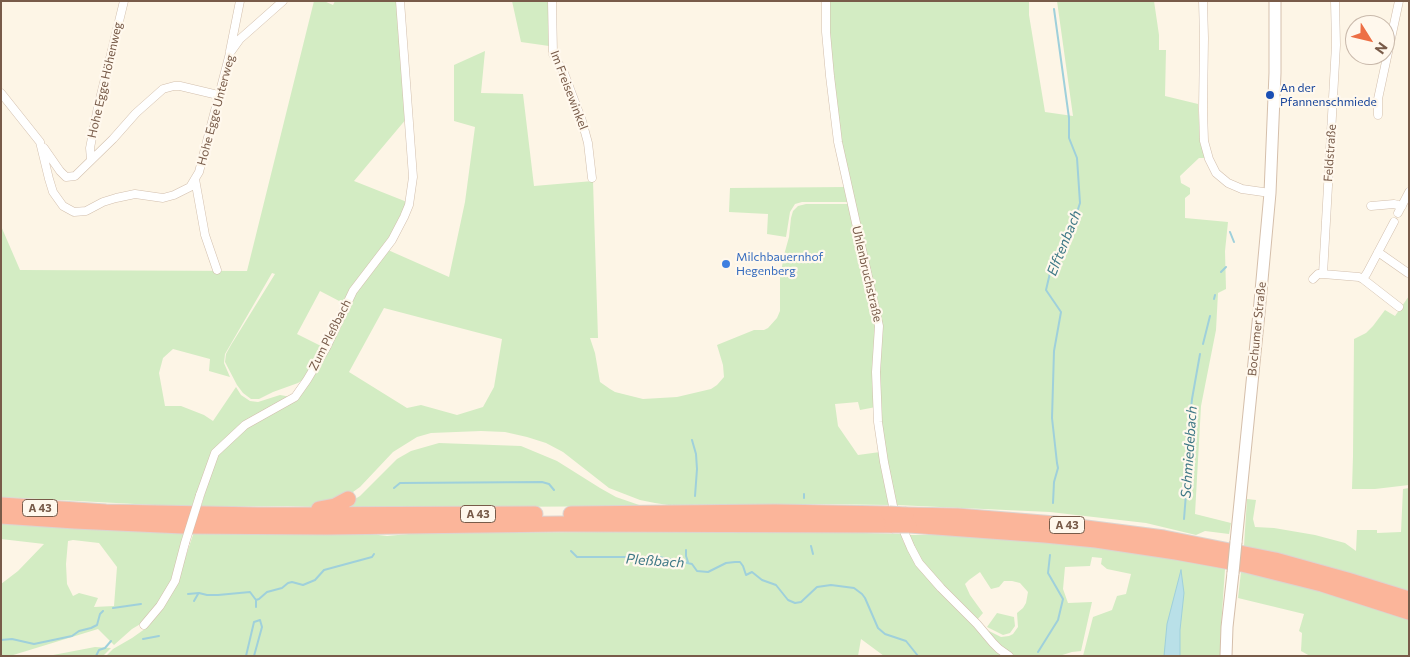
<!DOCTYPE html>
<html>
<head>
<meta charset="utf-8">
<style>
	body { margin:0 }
	#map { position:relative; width:1410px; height:657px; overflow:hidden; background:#fdf5e6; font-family:Commissioner,sans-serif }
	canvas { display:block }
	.frame { position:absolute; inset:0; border:2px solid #785b49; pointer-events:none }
	.north { position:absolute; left:1345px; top:15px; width:50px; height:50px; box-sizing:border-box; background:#fff8ed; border:1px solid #c9b9ab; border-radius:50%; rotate:126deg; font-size:14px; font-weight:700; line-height:20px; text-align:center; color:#785b49 }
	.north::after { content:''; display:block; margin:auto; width:18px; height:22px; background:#ed6f45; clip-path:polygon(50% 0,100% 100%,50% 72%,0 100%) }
</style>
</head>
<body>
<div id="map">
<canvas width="1410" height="657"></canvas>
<div class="frame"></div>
<div class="north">N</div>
</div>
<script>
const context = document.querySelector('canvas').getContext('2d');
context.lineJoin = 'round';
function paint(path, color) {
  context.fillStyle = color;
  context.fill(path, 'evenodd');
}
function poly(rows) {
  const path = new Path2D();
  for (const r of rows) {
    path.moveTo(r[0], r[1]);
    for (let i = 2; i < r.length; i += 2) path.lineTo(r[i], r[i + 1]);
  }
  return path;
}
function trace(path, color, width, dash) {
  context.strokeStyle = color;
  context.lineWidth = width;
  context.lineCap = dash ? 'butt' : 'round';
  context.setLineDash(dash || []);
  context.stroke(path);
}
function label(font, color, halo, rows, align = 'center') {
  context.font = font + ' Commissioner,sans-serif';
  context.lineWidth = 4.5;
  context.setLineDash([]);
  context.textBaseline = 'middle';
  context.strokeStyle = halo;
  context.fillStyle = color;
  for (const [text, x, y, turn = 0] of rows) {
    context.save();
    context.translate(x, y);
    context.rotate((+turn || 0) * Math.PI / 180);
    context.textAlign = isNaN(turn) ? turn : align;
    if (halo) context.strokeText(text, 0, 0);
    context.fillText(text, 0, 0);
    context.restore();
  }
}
const green = poly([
	[314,1,324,1,333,5,335,1,399,1,407,118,354,181,407,202,397,229,343,303,320,291,297,334,323,347,304,379,298,383,273,392,259,399,251,399,243,393,237,385,225,362,226,354,231,345,275,274,272,273,225,354,224,363,230,377,209,371,210,359,173,349,163,358,159,373,165,406,181,406,204,415,213,421,236,387,241,395,250,401,258,402,280,395,291,397,214,452,193,507,1,497,1,226,20,270,247,271],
	[512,1,550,1,550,45,549,46,521,42],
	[828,1,1029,1,1029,15,1045,112,1073,116,1057,1,1154,1,1159,35,1159,50,1166,50,1165,96,1198,104,1200,142,1205,158,1199,158,1180,176,1181,183,1190,188,1190,194,1185,198,1185,218,1228,222,1225,251,1226,289,1218,293,1216,330,1201,406,1195,514,1231,523,1229,534,1205,531,1196,535,1146,523,1050,512,896,505,886,462,881,420,879,353,882,341,879,319,845,170,831,76],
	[485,51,481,93,523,94,534,186,593,181,598,338,590,338,595,353,600,382,610,389,615,392,643,399,677,397,711,389,717,385,724,377,723,365,717,345,754,330,764,330,768,328,777,318,780,311,780,278,784,255,789,237,791,218,793,211,798,206,806,204,849,204,876,319,876,407,860,410,858,402,835,404,838,426,858,455,880,452,888,501,890,505,818,504,668,505,655,503,640,500,609,488,563,452,546,443,527,437,505,432,481,431,431,433,417,437,393,452,360,487,346,497,317,507,288,506,201,507,216,454,246,426,296,397,355,293,388,250,449,277,465,202,475,127,454,121,454,65],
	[384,308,502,339,494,387,483,407,457,415,421,405,407,408,349,372],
	[846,187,849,202,802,202,795,204,790,212,786,237,767,234,768,214,729,212,730,188],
	[1409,296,1409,485,1375,489,1352,489,1353,456,1354,339,1366,333,1373,326,1385,310,1395,316],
	[439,443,521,446,557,461,600,488,616,497,642,506,337,508,350,502,360,496,397,459,411,451],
	[1409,488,1409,592,1351,573,1307,561,1244,546,1247,499,1256,500,1253,519,1255,527,1274,528,1315,535,1345,543,1356,551,1357,530,1377,530,1377,533,1401,532,1403,489],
	[1,523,105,530,186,533,175,575,158,606,142,623,132,629,114,645,98,629,10,656,1,656,1,584,18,571,44,544,1,539],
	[73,540,99,543,117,567,114,606,94,607,98,598,79,593,73,596,67,584,66,564,68,541],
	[788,531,902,534,903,541,916,561,1006,656,884,656,861,639,858,656,106,656,113,649,132,638,149,626,177,582,194,532,333,535,370,534,387,536,420,533],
	[909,535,950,535,1003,538,1109,549,1177,559,1225,569,1221,627,1220,656,1083,656,1093,617,1112,610,1117,596,1126,594,1131,574,1107,569,1101,564,1102,558,1092,557,1090,566,1065,567,1063,589,1068,603,1092,602,1081,651,1072,652,1059,656,1012,656,1007,653,985,629,1001,637,1009,636,1013,634,1018,627,1017,613,1023,608,1026,603,1028,592,1020,583,1012,581,1004,581,999,587,991,589,980,572,969,580,965,584,970,595,983,613,977,620,935,579,915,550],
	[1241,572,1320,591,1409,620,1409,656,1310,656,1301,651,1302,633,1299,631,1304,614,1238,598],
	[997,613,1014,617,1015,626,1010,633,1003,635,987,627],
	[95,647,111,648,103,656,48,656]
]);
const water = poly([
	[1181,570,1184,593,1180,630,1180,656,1164,656,1167,624,1181,570]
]);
const stream = poly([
	[1230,232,1234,242],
	[1221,272,1226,267],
	[1214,299,1215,295],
	[1203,344,1210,316],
	[692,440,696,454,697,469,695,496],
	[394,488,400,483,542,482,549,484,554,490],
	[804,494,804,498],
	[1053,503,1054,482,1058,468,1057,463,1052,418,1054,351,1061,312,1046,290,1050,273,1071,231,1080,203,1077,158,1069,138,1069,118,1054,9],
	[1184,519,1187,481,1192,443,1190,419,1192,399,1200,354],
	[811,546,813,554],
	[686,550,686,556,688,562],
	[571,551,577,557,659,557,674,560,692,564,697,571,708,572,726,563,735,562,740,562,743,566,746,575,752,572,762,580,776,585,788,600,795,603,801,602,817,587,831,585,854,588,862,594,865,598,878,628,885,634,906,641,918,656],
	[188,594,199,593,207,595,218,595,250,592,256,600,259,599,267,592,282,588,288,583,292,582,303,585,315,580,324,570,372,557,374,554],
	[256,600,256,607],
	[194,601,198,594],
	[113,608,141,604],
	[143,639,159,636],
	[1,640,12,639,34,644,72,636,79,631,91,628,97,625,100,614,103,611],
	[1038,652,1058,620,1063,599,1048,573,1050,555],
	[96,656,99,650,105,648,111,641],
	[246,656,254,622,260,620,262,627,254,656]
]);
const street = poly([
	[552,1,553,54,564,73,582,121,588,143,592,178],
	[826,1,826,32,830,76,838,142,879,326,876,372,878,422,884,462,893,506,911,548,919,563,941,588,977,624,993,643,999,649,1009,656],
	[1203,1,1204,38,1203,110,1204,141,1209,159,1216,173,1228,183,1242,189,1270,193],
	[1335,1,1336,45,1323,274,1359,277,1363,279,1367,273,1394,222],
	[230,51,240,1],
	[1,93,40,142,49,179,53,192,63,206,74,212,86,211,103,202,116,198,135,194,163,198,174,195,190,187,199,172,230,53,240,39,283,1],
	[1378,115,1378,99,1399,1],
	[44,148,60,171,66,177,75,176,113,139,136,113,163,89,174,86,180,86,218,95],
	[91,160,90,148,98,107,124,1],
	[195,179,205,235,217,270],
	[1371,206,1394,204,1402,206],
	[1398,213,1409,192],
	[1378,252,1408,273],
	[1313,279,1318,274,1323,274],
	[1363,279,1399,307],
	[200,495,215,453,245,425,295,397,307,380,326,348,353,291,392,240,404,217,409,205,413,177,400,1],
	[144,625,160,606,175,581,185,543]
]);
const secondary = poly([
	[1236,542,1259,313,1270,193,1275,73,1275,1],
	[1226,656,1227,627,1233,573]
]);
const highway = poly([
	[1,505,106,512,257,515,535,514],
	[319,509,335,506,348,499],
	[571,514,775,512,889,514],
	[906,515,957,516,1055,524,1164,538,1275,560,1347,580,1409,599],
	[1,516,75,521,183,526,327,527,559,524,892,525],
	[909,525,1045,535,1096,540,1176,552,1242,564,1322,584,1409,612]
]);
const streetBridge = poly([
	[185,543,200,495]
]);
const secondaryBridge = poly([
	[1233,573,1236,542]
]);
const highwayBridge = poly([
	[889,514,906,515],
	[892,525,909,525]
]);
const markers = [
	[1270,95,5,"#1a4fb4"],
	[726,264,5,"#3f7fe0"]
];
const shields = [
	[40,508,35],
	[478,514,35],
	[1067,525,35]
];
const shieldNames = [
	["A 43",40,508],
	["A 43",478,514],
	["A 43",1067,525]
];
const streetNames = [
	["Hohe Egge Höhenweg",105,80,-77],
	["Im Freisewinkel",569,90,69],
	["Hohe Egge Unterweg",216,110,-75],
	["Feldstraße",1330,153,-86],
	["Uhlenbruchstraße",867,274,77],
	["Bochumer Straße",1257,329,-84],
	["Zum Pleßbach",330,335,-63]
];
const transitNames = [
	["An der",1280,88],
	["Pfannenschmiede",1280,102]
];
const shopNames = [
	["Milchbauernhof",736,257],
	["Hegenberg",736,271]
];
const waterNames = [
	["Elftenbach",1064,243,-68],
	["Schmiedebach",1189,452,-86],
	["Pleßbach",655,561,4]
];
paint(green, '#d3ecc3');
paint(water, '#b9e0e8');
trace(water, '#9fd0db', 1);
trace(stream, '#9fd0db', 2);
trace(street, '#d2bfad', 9);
trace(secondary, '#d5bfab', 13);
trace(highway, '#dcd4d0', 17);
trace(street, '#fff', 8);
trace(secondary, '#fff', 11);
trace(highway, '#fbb59a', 15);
trace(streetBridge, '#d2bfad', 9, []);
trace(secondaryBridge, '#d5bfab', 13, []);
trace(highwayBridge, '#dcd4d0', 17, []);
trace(streetBridge, '#fff', 8);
trace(secondaryBridge, '#fff', 11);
trace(highwayBridge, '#fbb59a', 15);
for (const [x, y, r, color] of markers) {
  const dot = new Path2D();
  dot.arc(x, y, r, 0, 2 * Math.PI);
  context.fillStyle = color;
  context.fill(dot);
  trace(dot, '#fff8ed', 2);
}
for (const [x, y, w] of shields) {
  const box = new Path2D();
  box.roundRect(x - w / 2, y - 8.5, w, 17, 4);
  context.fillStyle = '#fff8ed';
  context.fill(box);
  trace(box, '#785b49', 1);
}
label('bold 11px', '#785b49', null, shieldNames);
label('12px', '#785b49', '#fff8ed', streetNames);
label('12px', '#164399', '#fff8ed', transitNames, 'left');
label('12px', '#366cbe', '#fff8ed', shopNames, 'left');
label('italic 14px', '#3e7886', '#fff8ed', waterNames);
</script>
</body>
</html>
